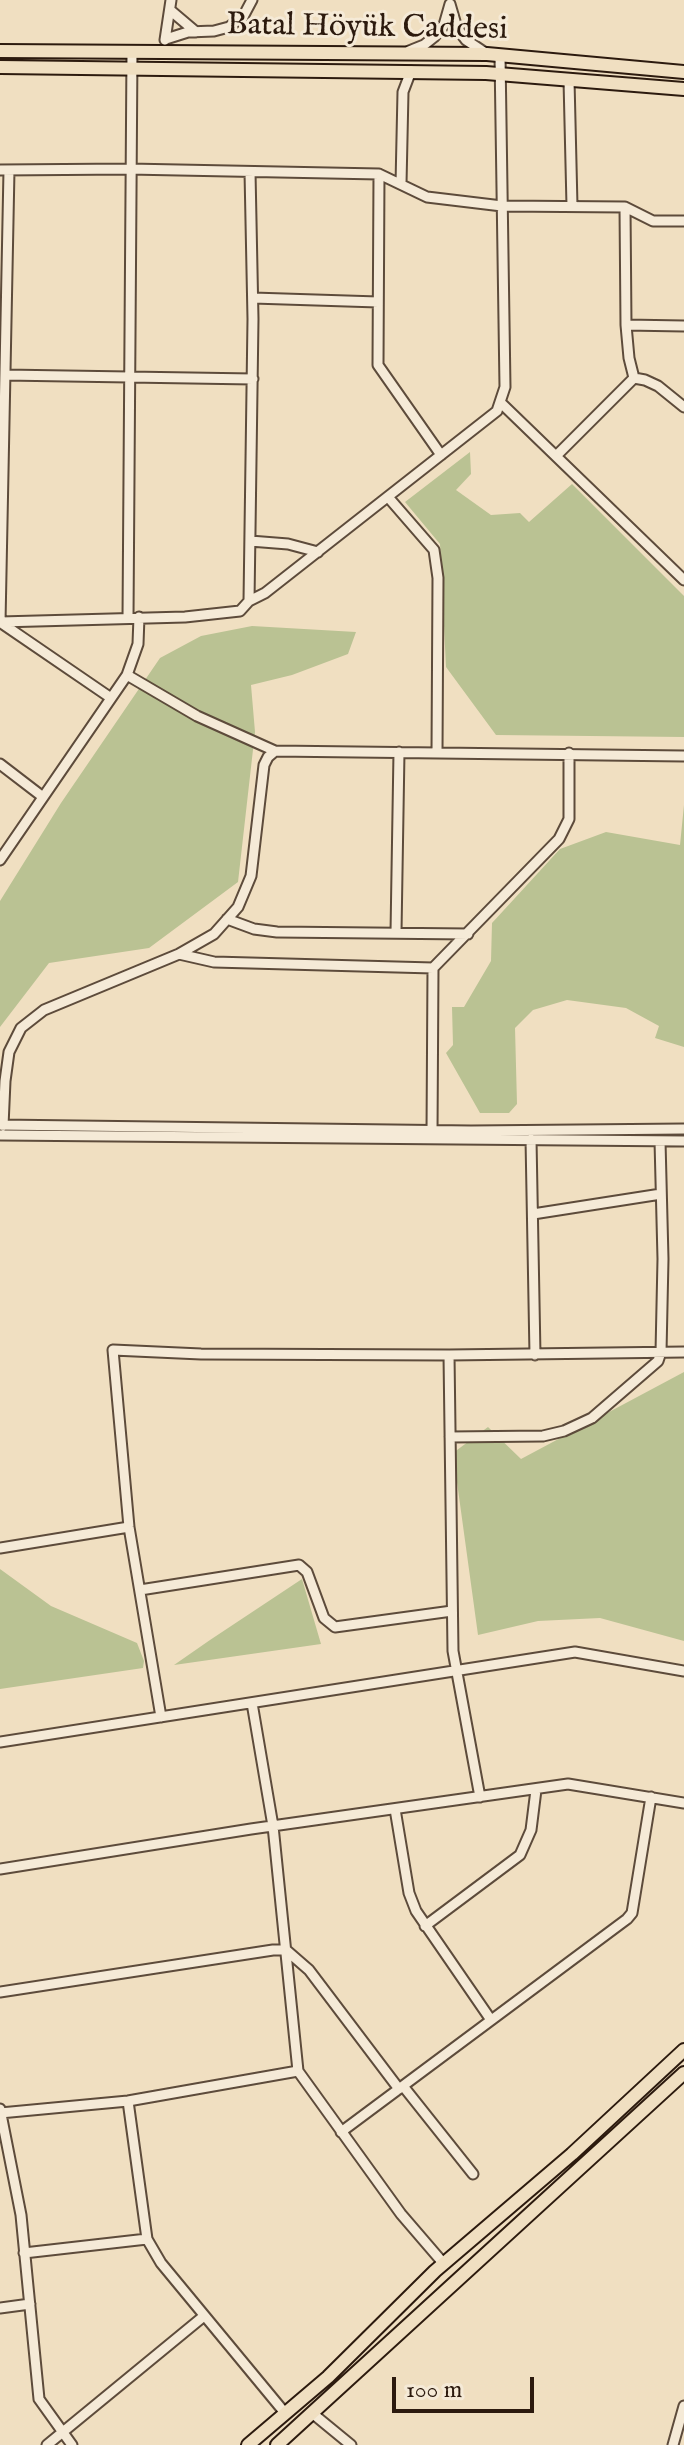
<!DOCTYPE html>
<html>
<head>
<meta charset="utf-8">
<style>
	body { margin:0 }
	#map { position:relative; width:684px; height:2445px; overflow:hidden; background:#f0dfc1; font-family:"IM FELL English",serif }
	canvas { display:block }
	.scale { position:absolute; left:392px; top:2377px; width:142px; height:36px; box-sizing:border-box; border:4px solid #2c1a0e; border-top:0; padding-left:10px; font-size:24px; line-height:28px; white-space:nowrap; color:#2c1a0e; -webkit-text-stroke:6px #f5ead7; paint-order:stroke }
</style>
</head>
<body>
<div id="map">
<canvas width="684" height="2445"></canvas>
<div class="scale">100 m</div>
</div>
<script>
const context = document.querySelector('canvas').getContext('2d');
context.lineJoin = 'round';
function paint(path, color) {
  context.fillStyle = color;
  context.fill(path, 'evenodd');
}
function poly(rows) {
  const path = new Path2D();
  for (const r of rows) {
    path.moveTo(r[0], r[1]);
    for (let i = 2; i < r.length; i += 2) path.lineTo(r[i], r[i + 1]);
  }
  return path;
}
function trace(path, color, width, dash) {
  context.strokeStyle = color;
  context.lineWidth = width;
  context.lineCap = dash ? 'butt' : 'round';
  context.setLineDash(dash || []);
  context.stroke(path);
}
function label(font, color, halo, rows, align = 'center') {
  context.font = font + ' "IM FELL English",serif';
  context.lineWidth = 6;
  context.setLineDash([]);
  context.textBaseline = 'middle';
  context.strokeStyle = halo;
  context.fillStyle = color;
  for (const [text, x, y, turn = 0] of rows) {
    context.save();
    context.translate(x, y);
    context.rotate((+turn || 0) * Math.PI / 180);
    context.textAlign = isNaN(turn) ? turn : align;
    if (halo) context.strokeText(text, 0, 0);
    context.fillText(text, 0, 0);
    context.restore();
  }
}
const green = poly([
	[470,452,471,474,456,490,491,515,520,513,529,522,572,484,684,596,684,737,496,735,446,667,440,544,405,502],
	[252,626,356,632,348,654,292,675,251,685,255,732,238,882,149,948,49,963,0,1027,0,901,61,803,160,658,201,636],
	[684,805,684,1047,655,1038,659,1026,626,1008,567,1000,533,1010,515,1028,517,1104,509,1113,480,1113,446,1053,453,1045,452,1007,464,1007,491,961,492,923,560,849,606,832,680,845],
	[684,1372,684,1641,600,1618,538,1621,478,1635,453,1453,488,1427,521,1459],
	[0,1569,51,1606,137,1643,144,1661,143,1668,0,1689],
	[302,1579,321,1644,174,1665,210,1640]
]);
const minor = poly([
	[170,10,196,32],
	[166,39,188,32,214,31,229,27,244,15,252,0],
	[165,40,171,0],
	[409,51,424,45,434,37,444,25,450,4,457,28,466,40,487,54],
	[569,80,572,206],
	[0,170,129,169,379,174,427,197,502,206,625,207,653,221,684,221],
	[9,170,0,622,111,698],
	[379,174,378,365,441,455],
	[401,184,403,92,411,71],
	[625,207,626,325,629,358,634,378],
	[253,298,378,302],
	[626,325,684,326],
	[5,375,253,379],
	[501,403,684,580],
	[556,456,634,378,645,380,658,386,684,407],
	[388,497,434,550,438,578,437,752],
	[250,541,288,544,318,552],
	[249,601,253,319,250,172],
	[128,617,132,52],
	[0,622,185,617,240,611,249,601,265,593,497,411,505,387,500,56],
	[127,675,197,716,275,751,684,756],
	[0,764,43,797],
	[0,860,127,675,138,644,139,617],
	[227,919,254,929,277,932,468,934],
	[396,932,399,752],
	[179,954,214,962,433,968,559,839,569,819,569,753],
	[0,1125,471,1131,684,1129],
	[3,1126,5,1081,9,1052,21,1028,44,1010,179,954,214,934,238,907,251,876,264,765,268,757,275,751],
	[432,1133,433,968],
	[0,1135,684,1141],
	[531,1139,535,1355],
	[533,1214,661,1194],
	[449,1355,453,1651,480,1797],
	[450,1437,543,1436,564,1431,592,1418,658,1361,661,1352,663,1259,660,1141],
	[0,1548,129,1527],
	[140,1590,299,1565,307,1572,324,1618,335,1627,452,1611],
	[252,1703,273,1826,298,2071,401,2214,444,2264],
	[161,1717,129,1527,113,1350,201,1354,449,1355,684,1352],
	[0,1742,575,1652,684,1671],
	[395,1809,409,1893,416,1911,491,2020],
	[0,1869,251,1829,568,1784,684,1803],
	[425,1926,520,1855,531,1830,536,1790],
	[0,1992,273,1950,286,1950,309,1970,399,2089],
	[403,2086,473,2174],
	[128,2101,147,2239,161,2263,285,2413],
	[0,2109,21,2215,39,2399,72,2445],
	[0,2113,128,2101,298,2071],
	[341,2132,627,1919,632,1913,651,1797],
	[24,2253,147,2239],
	[0,2308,30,2304],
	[312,2413,351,2445],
	[47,2445,204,2316],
	[673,2445,684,2406]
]);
const major = poly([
	[0,51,487,54,684,72],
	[0,67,486,73,684,89],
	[248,2445,328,2377,435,2271,572,2154,684,2050],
	[277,2445,684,2073]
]);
const streetNames = [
	["Batal Höyük Caddesi",367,29,1]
];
paint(green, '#bac293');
trace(minor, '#5d4b3b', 13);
trace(major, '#2c1a0e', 16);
trace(minor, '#f5ead7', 9);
trace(major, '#f0dfc1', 12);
label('32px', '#2c1a0e', '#f5ead7', streetNames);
</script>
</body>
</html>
